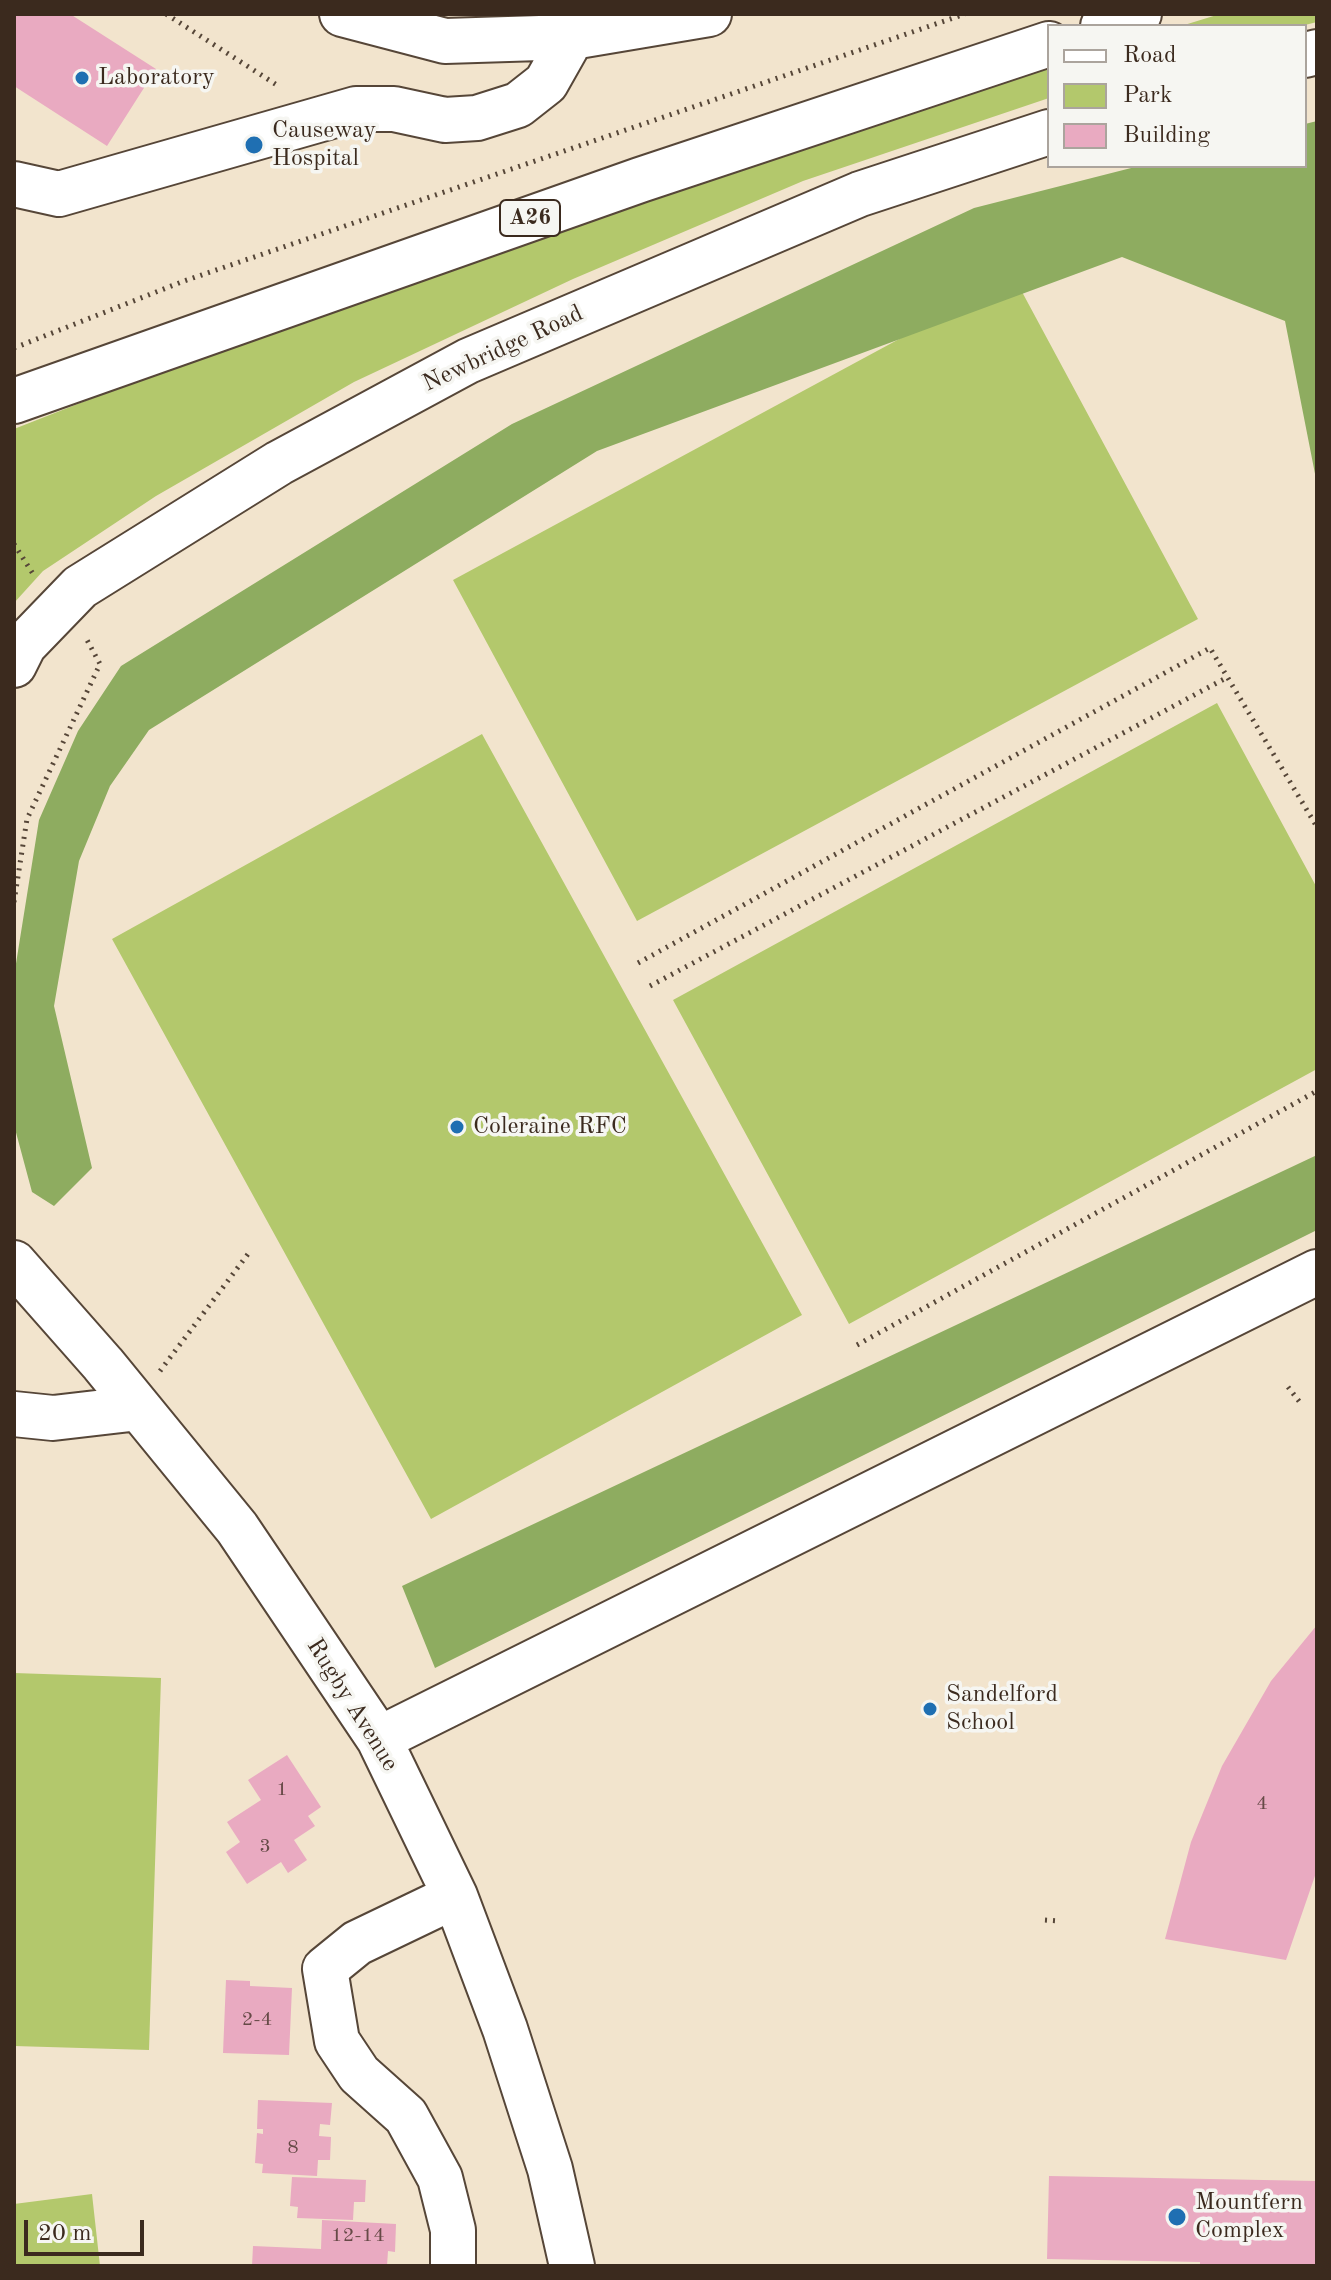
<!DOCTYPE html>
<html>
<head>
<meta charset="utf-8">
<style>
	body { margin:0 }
	#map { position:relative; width:1331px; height:2280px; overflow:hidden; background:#f2e4cd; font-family:"Old Standard TT",serif }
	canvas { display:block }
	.frame { position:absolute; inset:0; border:16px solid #3b2a1e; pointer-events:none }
	.legend { position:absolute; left:1047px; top:24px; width:260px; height:144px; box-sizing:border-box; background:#f6f6f2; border:2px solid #aba49d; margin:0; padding:10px 14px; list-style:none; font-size:24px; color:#3b2a1e }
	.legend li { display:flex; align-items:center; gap:16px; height:40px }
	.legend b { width:40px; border:2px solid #aba49d }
	.scale { position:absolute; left:24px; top:2220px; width:120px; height:36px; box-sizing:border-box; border:4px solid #3b2a1e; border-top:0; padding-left:10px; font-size:24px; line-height:28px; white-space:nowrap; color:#3b2a1e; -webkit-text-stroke:6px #f6f6f2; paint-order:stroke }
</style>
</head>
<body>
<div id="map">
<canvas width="1331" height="2280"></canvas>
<div class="frame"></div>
<ul class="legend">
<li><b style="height:10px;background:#fff"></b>Road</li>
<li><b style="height:22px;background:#b3c86c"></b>Park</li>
<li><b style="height:22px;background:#e9aac1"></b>Building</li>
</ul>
<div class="scale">20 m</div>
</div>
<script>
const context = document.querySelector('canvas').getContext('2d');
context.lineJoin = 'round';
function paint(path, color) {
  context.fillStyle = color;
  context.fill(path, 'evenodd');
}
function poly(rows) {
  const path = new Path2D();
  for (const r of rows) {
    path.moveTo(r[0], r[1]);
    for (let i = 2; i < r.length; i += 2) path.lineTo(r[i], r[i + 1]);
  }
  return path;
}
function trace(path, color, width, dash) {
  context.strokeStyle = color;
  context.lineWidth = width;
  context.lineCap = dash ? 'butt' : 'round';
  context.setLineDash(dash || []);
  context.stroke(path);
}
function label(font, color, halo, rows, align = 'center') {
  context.font = font + ' "Old Standard TT",serif';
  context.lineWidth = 7;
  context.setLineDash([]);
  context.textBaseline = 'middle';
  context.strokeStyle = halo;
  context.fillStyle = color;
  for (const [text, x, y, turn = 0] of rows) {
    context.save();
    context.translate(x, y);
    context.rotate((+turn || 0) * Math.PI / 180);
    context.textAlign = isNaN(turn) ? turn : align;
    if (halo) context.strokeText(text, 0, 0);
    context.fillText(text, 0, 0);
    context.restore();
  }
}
const green = poly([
	[1220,14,1317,14,1317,22,1301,26,1181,26],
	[1049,66,1049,98,803,181,573,279,354,382,156,496,43,571,14,603,14,429,294,319,557,225],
	[1014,277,1198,619,637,921,453,580],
	[1217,703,1317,888,1317,1069,849,1324,673,1000],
	[482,734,802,1315,431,1519,112,939],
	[14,1673,161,1678,149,2050,14,2046],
	[92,2194,100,2266,14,2266,14,2204]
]);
const forest = poly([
	[1317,121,1317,484,1285,321,1122,257,597,451,149,730,110,786,79,861,54,1006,92,1168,54,1206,32,1192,14,1125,14,976,39,820,78,731,121,666,512,424,974,208,1139,166,1305,166,1305,124],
	[1317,1155,1317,1230,435,1668,402,1586]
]);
const building = poly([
	[14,14,70,14,156,69,107,146,14,86],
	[1317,1625,1317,1870,1286,1960,1165,1939,1191,1842,1222,1766,1271,1681],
	[287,1755,321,1807,308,1816,315,1826,294,1840,307,1860,288,1873,281,1862,247,1884,226,1852,240,1842,227,1822,261,1800,248,1780],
	[226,1980,250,1981,250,1986,292,1988,289,2055,223,2053],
	[258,2100,332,2103,330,2125,320,2124,319,2136,331,2137,330,2160,318,2160,317,2176,262,2173,263,2164,255,2163,257,2133,263,2134,263,2129,257,2129],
	[1049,2176,1317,2181,1317,2266,1200,2266,1200,2262,1047,2259],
	[292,2177,366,2180,365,2202,354,2202,353,2220,297,2218,298,2207,290,2206],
	[322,2220,396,2224,395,2252,388,2251,387,2266,252,2266,253,2246,321,2249]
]);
const path = poly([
	[166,14,280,87],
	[14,348,184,281,965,14],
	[14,544,35,577],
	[14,902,27,819,100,664,87,640],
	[638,963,1210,648,1317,827],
	[650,986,1226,678],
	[857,1345,1317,1091],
	[160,1371,251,1250],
	[1288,1387,1302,1405],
	[1045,1920,1060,1921]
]);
const minor = poly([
	[342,14,445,41,572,37,709,14],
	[14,184,59,194,356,109,394,109,445,120,477,118,518,105,546,83,572,37],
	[14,1263,103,1364,237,1528,379,1739,455,1896,505,2029,550,2169,572,2266],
	[14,1414,53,1418,139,1408],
	[379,1739,1317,1272],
	[453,2266,453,2230,440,2178,406,2116,359,2074,337,2041,325,1969,357,1943,455,1896]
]);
const highway = poly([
	[1103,26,1139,14],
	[1305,55,1317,52],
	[14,401,640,180,1049,44],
	[14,665,24,645,80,587,279,463,468,361,860,194,1049,132]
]);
const markers = [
	[82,78,8,"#1f6fb2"],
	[254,145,10,"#1f6fb2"],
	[457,1127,8,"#1f6fb2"],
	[930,1709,8,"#1f6fb2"],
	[1177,2217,10,"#1f6fb2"]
];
const numberNames = [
	["1",282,1790],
	["4",1262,1804],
	["3",265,1847],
	["2-4",257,2020],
	["8",293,2148],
	["12-14",358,2236]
];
const shields = [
	[530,218,60]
];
const shieldNames = [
	["A26",530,218]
];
const poiNames = [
	["Laboratory",98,78],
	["Causeway",272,131],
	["Hospital",272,159],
	["Coleraine RFC",473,1127],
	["Sandelford",946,1695],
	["School",946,1723],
	["Mountfern",1195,2203],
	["Complex",1195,2231]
];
const streetNames = [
	["Newbridge Road",503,349,-25],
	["Rugby Avenue",352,1705,58]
];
paint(green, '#b3c86c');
paint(forest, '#8eac60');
paint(building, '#e9aac1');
trace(minor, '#564638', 48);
trace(highway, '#564638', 48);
trace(path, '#564638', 5, [2, 6]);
trace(minor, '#fff', 44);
trace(highway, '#fff', 44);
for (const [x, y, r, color] of markers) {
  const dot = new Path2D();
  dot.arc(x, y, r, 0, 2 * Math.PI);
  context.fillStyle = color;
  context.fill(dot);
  trace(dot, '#f6f6f2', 3);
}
label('20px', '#664a47', null, numberNames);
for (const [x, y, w] of shields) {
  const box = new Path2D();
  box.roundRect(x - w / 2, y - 18, w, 36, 6);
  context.fillStyle = '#f6f6f2';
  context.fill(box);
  trace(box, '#3b2a1e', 2);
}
label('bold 22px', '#3b2a1e', null, shieldNames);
label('24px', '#3b2a1e', '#f6f6f2', poiNames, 'left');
label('24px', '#3b2a1e', '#f6f6f2', streetNames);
</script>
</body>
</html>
